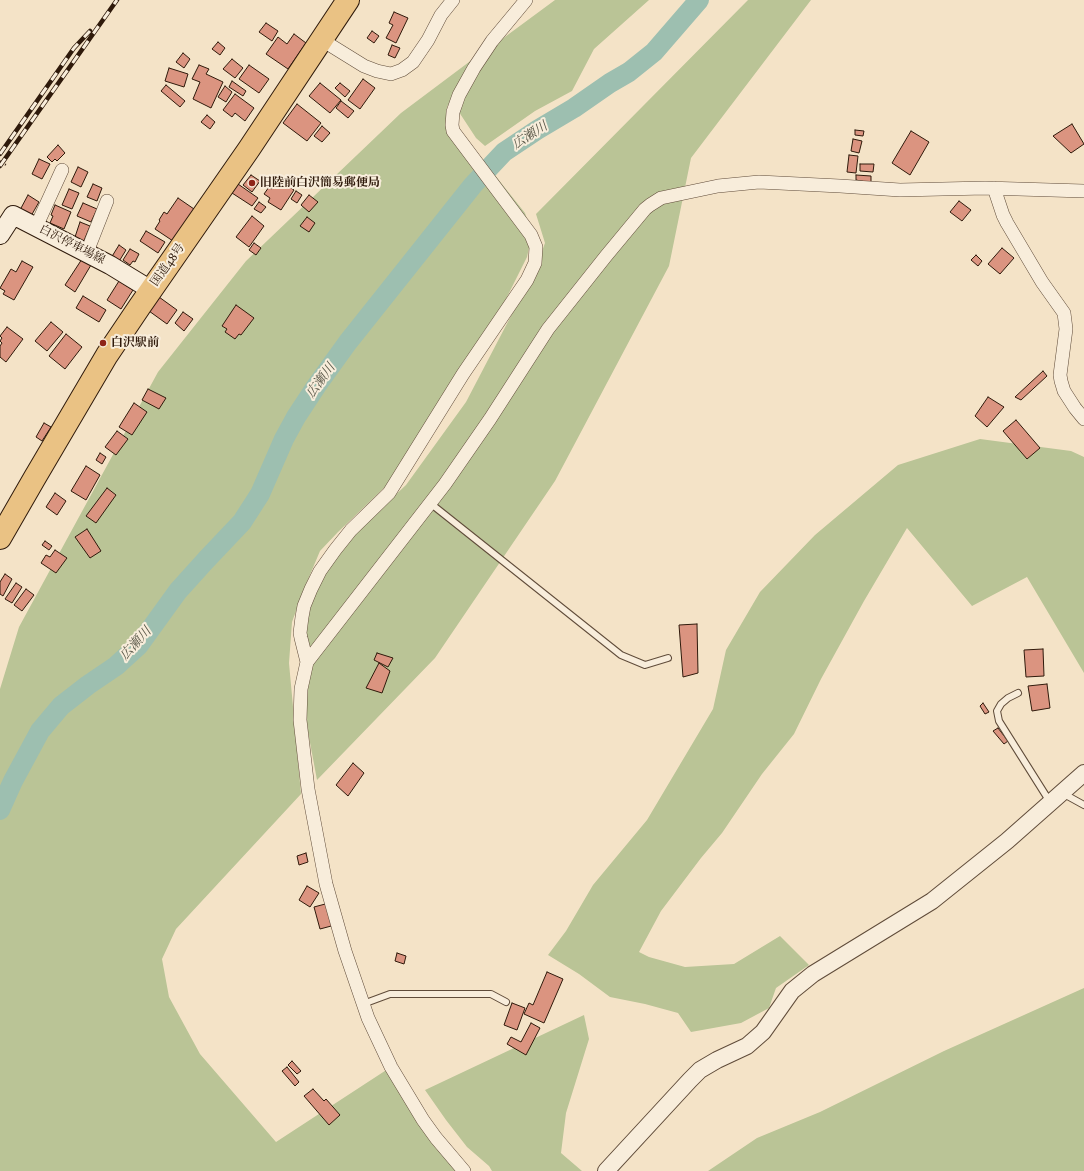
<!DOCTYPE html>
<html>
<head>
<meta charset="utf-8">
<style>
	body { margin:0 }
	canvas { display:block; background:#f4e3c7 }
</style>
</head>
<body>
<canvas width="1084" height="1171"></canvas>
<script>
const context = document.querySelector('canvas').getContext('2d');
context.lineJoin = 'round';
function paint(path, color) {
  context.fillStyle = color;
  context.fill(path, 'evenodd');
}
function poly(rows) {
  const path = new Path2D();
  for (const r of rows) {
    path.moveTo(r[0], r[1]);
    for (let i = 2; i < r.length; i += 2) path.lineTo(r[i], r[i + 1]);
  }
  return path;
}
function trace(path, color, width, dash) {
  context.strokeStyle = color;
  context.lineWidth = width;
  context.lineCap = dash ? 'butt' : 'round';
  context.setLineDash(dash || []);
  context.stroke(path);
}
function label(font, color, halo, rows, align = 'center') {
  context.font = font + ' "IM FELL Great Primer","Noto Serif JP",serif';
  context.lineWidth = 4;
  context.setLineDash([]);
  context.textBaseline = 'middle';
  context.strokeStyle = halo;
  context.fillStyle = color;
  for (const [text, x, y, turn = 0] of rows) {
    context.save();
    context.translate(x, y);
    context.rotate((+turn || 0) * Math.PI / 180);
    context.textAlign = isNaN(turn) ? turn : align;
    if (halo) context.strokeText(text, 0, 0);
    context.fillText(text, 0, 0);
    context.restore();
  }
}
const green = poly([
	[555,0,649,0,594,49,572,91,535,111,485,146,476,138,457,109,494,45],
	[748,0,811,0,691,158,669,266,555,481,435,658,317,780,308,732,300,656,308,605,343,544,406,485,466,402,535,270,545,243,536,214],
	[477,56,447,107,446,119,471,145,525,213,532,234,527,257,490,331,387,485,338,532,320,551,304,589,292,622,289,663,301,794,176,929,162,959,169,997,200,1054,276,1142,394,1065,459,1171,0,1171,0,689,19,627,158,372,246,261,401,113],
	[980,439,1071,451,1084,457,1084,673,1027,577,972,606,907,528,864,601,821,679,794,734,762,774,722,833,701,858,661,911,639,952,649,957,685,967,734,964,780,936,809,965,776,988,769,1008,741,1023,691,1032,678,1013,645,1004,610,997,579,974,548,955,566,931,593,885,647,820,713,709,726,650,760,592,815,535,898,465],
	[1084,988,1084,1171,708,1171,757,1138,820,1112,944,1051],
	[584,1015,589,1039,566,1113,561,1153,582,1171,492,1171,489,1166,467,1147,446,1120,425,1090]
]);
const river = poly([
	[0,810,13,781,40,731,61,706,88,685,116,666,139,645,178,591,206,560,242,522,260,494,284,439,296,417,317,385,348,342,473,185,504,152,537,130,574,108,610,83,629,72,654,52,699,0]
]);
const building = poly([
	[394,12,408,18,396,43,386,38,393,25,389,23,394,12],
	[266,23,278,31,272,41,259,32,266,23],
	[372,31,379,36,374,43,367,38,372,31],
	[294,34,306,43,288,69,266,54,278,37,287,44,294,34],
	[218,42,225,48,220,55,212,49,218,42],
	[392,45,400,48,395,58,388,55,392,45],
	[183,53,190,59,184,68,176,62,183,53],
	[232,59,243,68,235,78,223,69,232,59],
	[199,65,209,69,206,74,223,82,211,108,193,99,200,82,192,79,199,65],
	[249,65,269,79,259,93,239,79,249,65],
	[169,68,188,74,184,87,165,81,169,68],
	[363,79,375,88,360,109,348,100,363,79],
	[232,81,246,91,243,96,229,87,232,81],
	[320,83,341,100,330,113,309,96,320,83],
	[340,83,350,91,345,97,335,88,340,83],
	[166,85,185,101,180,107,161,91,166,85],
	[225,86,232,92,226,102,218,97,225,86],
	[235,94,254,108,245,121,235,113,232,117,223,110,235,94],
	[341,101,354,111,348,118,336,108,341,101],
	[297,104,321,123,307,141,283,123,297,104],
	[207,115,215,122,210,129,201,122,207,115],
	[1072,124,1084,144,1071,153,1053,136,1072,124],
	[322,126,330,133,322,142,314,136,322,126],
	[855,130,864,131,863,136,855,135,855,130],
	[911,131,929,142,910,175,892,163,911,131],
	[853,139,862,141,859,153,851,151,853,139],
	[58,145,65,153,57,161,55,159,52,162,47,157,58,145],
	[849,155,858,156,856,173,847,172,849,155],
	[39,159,50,164,42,179,32,174,39,159],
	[860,164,874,164,873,172,860,171,860,164],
	[78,167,88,172,81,187,71,182,78,167],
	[251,175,260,181,252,192,243,185,251,175],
	[856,175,871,176,871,183,856,180,856,175],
	[278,179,294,190,281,210,268,202,270,198,264,194,269,187,272,189,278,179],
	[93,184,102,188,97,201,87,197,93,184],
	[238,184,258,198,252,206,232,193,238,184],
	[69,189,79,193,72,209,62,205,69,189],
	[296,191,302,195,297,203,291,199,296,191],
	[28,195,39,202,31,216,20,210,28,195],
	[309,195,318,202,309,212,301,205,309,195],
	[178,198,194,209,173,241,155,229,160,221,159,220,164,212,167,214,178,198],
	[959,201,971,210,962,221,950,212,959,201],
	[259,202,266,207,261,213,254,209,259,202],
	[83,203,97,209,91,222,77,216,83,203],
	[55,205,71,212,64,229,50,223,53,216,51,215,55,205],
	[252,216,264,226,249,247,236,237,252,216],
	[307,217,315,223,309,232,300,226,307,217],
	[80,222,90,226,83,243,76,240,77,238,75,237,80,222],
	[146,231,165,242,158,253,140,241,146,231],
	[254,243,261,248,256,255,249,250,254,243],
	[119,245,126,250,118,263,111,258,119,245],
	[1002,248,1014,258,1000,274,988,264,1002,248],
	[130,249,139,254,135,262,133,261,130,265,123,260,130,249],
	[976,255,982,261,978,266,971,260,976,255],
	[82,259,91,265,75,292,65,285,82,259],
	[22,261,33,267,14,300,3,294,5,291,0,288,11,269,16,272,22,261],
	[119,281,133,290,121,309,107,300,119,281],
	[83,296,106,310,99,322,76,308,83,296],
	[159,297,177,310,167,324,149,311,159,297],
	[236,305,254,318,241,335,239,334,235,339,225,332,227,329,222,326,236,305],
	[183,312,193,319,184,331,175,323,183,312],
	[51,322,63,332,47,351,35,341,51,322],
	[7,327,23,339,6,362,0,357,0,346,2,343,0,341,2,338,0,336,7,327],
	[66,334,82,347,65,369,49,356,66,334],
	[1043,371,1047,376,1021,400,1015,397,1043,371],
	[148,389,166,398,159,409,142,400,148,389],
	[988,397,1004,407,987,427,975,416,988,397],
	[134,403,147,412,132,435,119,427,134,403],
	[1016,420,1040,448,1027,459,1003,431,1016,420],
	[44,423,51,427,42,441,36,437,44,423],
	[117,431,128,439,116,455,105,447,117,431],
	[100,453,106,457,102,464,96,460,100,453],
	[86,466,100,475,86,500,71,491,86,466],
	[107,488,116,495,96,523,86,516,107,488],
	[55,493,66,501,57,515,46,507,55,493],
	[87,529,101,551,90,558,75,537,87,529],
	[45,541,52,546,49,550,42,545,45,541],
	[55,550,67,558,56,573,41,563,46,555,50,557,55,550],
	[5,574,12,579,3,596,0,594,0,582,5,574],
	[16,583,22,587,12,603,5,599,16,583],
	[26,589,34,595,22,611,14,605,26,589],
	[697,624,698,673,683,677,679,625,697,624],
	[1043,649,1044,676,1026,677,1024,650,1043,649],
	[377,653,393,658,388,667,374,660,377,653],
	[379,663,390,671,382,693,366,688,379,663],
	[1047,684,1050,708,1032,711,1028,686,1047,684],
	[983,703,989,712,985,714,980,706,983,703],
	[998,728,1008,741,1004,744,993,731,998,728],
	[353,763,364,773,348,796,336,785,353,763],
	[306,853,308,862,299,865,297,856,306,853],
	[307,886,319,893,310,907,299,900,307,886],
	[329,903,335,925,320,929,314,907,329,903],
	[397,953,406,956,404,964,395,961,397,953],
	[547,972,563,979,544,1023,524,1014,529,1003,533,1005,547,972],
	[512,1003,525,1008,517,1030,504,1025,512,1003],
	[531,1023,540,1028,526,1055,507,1044,511,1037,521,1042,531,1023],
	[292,1061,301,1071,297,1074,288,1065,292,1061],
	[287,1067,299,1082,295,1086,282,1071,287,1067],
	[313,1089,324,1101,326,1099,340,1115,329,1125,304,1096,313,1089]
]);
const path = poly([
	[0,161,6,165]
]);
const service = poly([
	[430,503,621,655,645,665,668,658],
	[1018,693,1008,698,1001,704,997,711,999,721,1050,802],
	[1064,794,1084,805],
	[363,1004,390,994,491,994,506,1002]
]);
const minor = poly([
	[322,40,364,66,377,71,391,74,402,70,413,62,428,40,441,15,453,0],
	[994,188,1003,215,1007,223,1042,282,1064,313,1066,329,1060,375,1061,381,1064,391,1075,408,1084,419],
	[36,227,62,170],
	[87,252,107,201],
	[307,662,445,484,490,419,548,329,606,256,645,209,650,205,661,198,718,186,759,182,840,186,900,190,985,188,1084,191],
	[464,1171,436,1138,423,1120,391,1067,368,1018,345,951,326,884,308,789,300,720,301,689,307,662,301,638,300,633,302,617,304,606,311,589,320,571,335,550,351,530,389,493,463,374,527,280,535,263,536,247,531,235,453,131,452,125,453,112,459,95,474,68,492,41,526,0]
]);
const tertiary = poly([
	[606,1171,690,1080,700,1070,717,1060,747,1046,763,1032,792,991,813,974,932,901,1007,841,1084,773]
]);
const secondary = poly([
	[0,235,13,215,110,265,151,290]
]);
const trunk = poly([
	[0,538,34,479,107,355,140,306,249,149,348,0]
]);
const rail = poly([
	[0,154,74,48,90,31],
	[0,166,117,0]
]);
const markers = [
	[252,183,4,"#8f2418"],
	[103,343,4,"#8f2418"]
];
const poiNames = [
	["旧陸前白沢簡易郵便局",260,183],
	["白沢駅前",111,343]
];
const streetNames = [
	["白沢停車場線",72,245,27],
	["国道48号",168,265,-55]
];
const waterNames = [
	["広瀬川",530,136,-33],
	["広瀬川",321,381,-54],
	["広瀬川",136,644,-48]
];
paint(green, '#bac496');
trace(river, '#9dbfb0', 20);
paint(building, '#db9480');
trace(building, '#2f1a0b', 1);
trace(service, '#604c3a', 8);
trace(minor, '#604c3a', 14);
trace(tertiary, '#604c3a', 18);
trace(secondary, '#2f1a0b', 20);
trace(trunk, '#2f1a0b', 24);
trace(path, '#2f1a0b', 2, [1, 2]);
trace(service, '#f8eddb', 6);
trace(minor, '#f8eddb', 13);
trace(tertiary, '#f8eddb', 16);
trace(secondary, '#f8eddb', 18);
trace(trunk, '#eac284', 22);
trace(rail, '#2f1a0b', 4.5);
trace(rail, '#f8eddb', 3, [9]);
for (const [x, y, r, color] of markers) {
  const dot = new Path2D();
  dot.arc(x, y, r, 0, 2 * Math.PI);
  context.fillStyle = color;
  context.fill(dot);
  trace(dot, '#f8eddb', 1.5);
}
label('bold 12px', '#2f1a0b', '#f8eddb', poiNames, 'left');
label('12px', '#2f1a0b', '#f8eddb', streetNames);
label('italic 13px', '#565445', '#f8eddb', waterNames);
</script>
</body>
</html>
